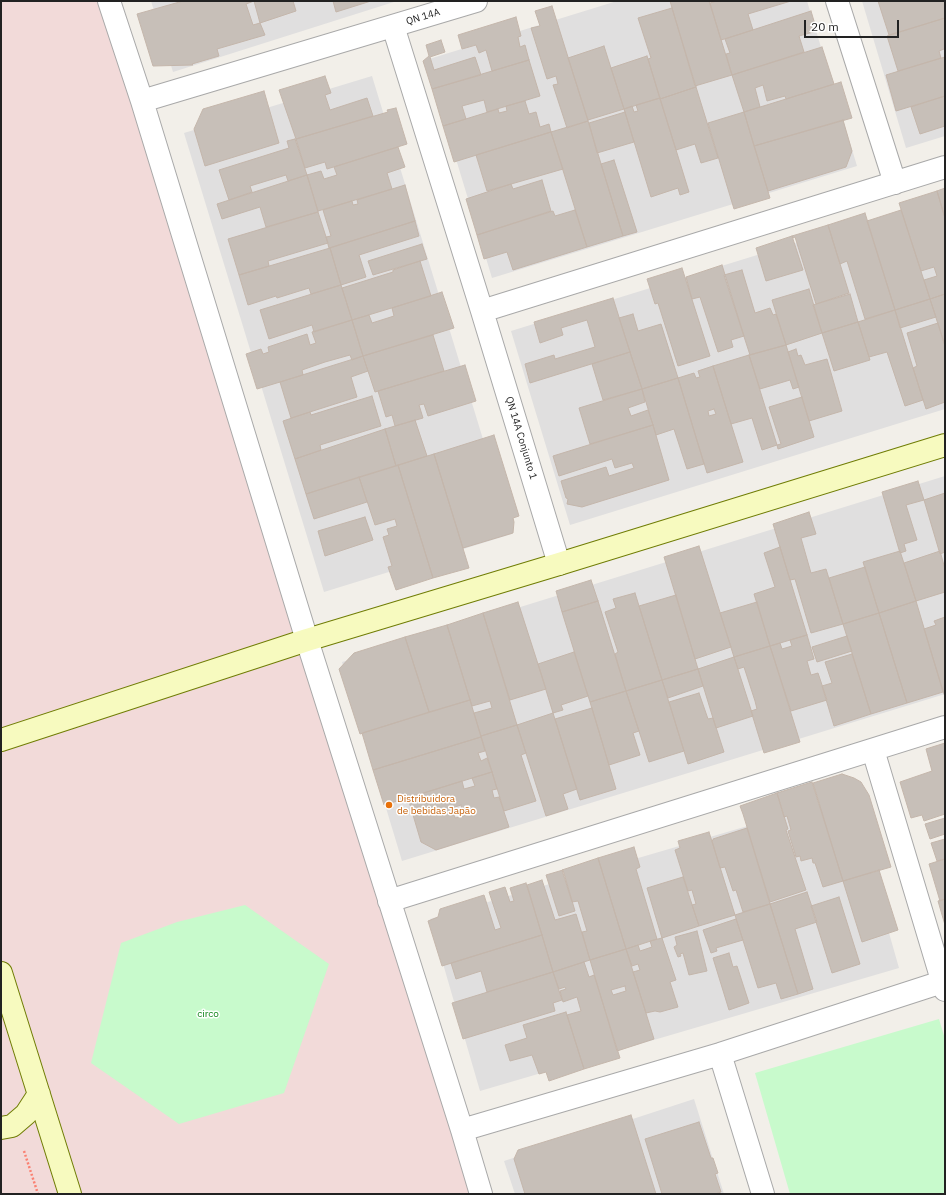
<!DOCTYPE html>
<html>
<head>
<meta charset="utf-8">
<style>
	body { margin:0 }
	#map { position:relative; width:946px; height:1195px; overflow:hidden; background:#f2efe9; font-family:"IBM Plex Sans",sans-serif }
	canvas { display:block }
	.frame { position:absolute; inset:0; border:2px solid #222; pointer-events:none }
	.scale { position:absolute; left:804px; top:20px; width:95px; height:18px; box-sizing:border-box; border:2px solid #222; border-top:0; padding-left:5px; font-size:12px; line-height:14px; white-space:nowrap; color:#222; -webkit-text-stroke:3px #fff; paint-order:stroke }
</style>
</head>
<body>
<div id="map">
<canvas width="946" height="1195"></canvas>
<div class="frame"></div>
<div class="scale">20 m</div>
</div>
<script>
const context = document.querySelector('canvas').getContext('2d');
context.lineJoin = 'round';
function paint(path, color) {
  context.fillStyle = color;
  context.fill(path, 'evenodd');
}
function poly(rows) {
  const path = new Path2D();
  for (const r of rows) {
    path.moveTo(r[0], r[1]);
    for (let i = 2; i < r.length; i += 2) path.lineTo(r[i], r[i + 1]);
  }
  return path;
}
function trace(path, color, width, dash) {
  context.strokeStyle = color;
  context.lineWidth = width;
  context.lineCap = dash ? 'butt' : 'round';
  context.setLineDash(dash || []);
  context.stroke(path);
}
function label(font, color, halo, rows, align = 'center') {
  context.font = font + ' "IBM Plex Sans",sans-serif';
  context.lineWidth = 3;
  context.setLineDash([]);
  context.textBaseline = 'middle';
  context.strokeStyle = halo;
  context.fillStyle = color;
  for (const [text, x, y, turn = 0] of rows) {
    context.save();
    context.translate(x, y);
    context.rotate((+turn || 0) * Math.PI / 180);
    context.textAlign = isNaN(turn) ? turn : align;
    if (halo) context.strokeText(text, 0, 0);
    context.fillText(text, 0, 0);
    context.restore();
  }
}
const residential = poly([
	[151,1,397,1,173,72],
	[617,1,807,1,857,166,492,278,426,60],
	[862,1,945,1,945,136,906,148],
	[372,76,512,534,324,592,184,133],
	[945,197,945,409,570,525,511,331],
	[945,476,945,694,402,861,342,662],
	[850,796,899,968,480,1091,430,919],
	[694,1099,724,1194,515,1194,504,1161]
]);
const commercial = poly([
	[1,1,112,1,487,1194,1,1194]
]);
const park = poly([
	[245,905,329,964,284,1093,179,1124,91,1063,121,943,177,922],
	[939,1019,945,1039,945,1194,790,1194,755,1073]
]);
const building = poly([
	[183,1,254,1,246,4,253,25,260,23,265,35,217,49,219,56,192,64,193,65,153,66,137,14,183,1],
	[254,1,293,1,296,11,260,23,254,1],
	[333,1,371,1,336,12,333,1],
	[670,1,709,1,732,75,695,86,670,1],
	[717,1,791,1,748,14,753,30,721,40,710,3,717,1],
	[878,1,945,1,945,18,889,35,878,1],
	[552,6,588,121,567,128,553,85,558,84,556,76,547,79,531,28,540,26,535,11,552,6],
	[672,8,696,87,660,99,648,59,651,58,638,18,672,8],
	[811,11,817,31,799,36,804,52,732,75,726,54,730,53,725,39,811,11],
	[516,17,521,36,518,37,520,47,525,45,529,60,492,71,486,50,479,53,476,45,462,49,458,35,516,17],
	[945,18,945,50,944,49,939,51,941,58,898,71,887,36,945,18],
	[441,40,445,52,430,57,434,70,475,57,481,75,432,89,423,61,429,56,426,45,441,40],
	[604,46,624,109,588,120,568,58,604,46],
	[822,47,834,84,786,99,785,96,767,101,763,85,755,88,760,107,744,112,732,75,822,47],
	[647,56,660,98,624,109,611,68,647,56],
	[945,57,945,96,896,111,886,75,945,57],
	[529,60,540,96,487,112,484,100,462,106,466,119,443,126,432,89,529,60],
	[325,76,331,93,325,95,330,110,367,98,373,116,296,139,279,90,325,76],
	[841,82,852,118,754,146,744,112,841,82],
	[696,87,718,158,701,163,695,144,676,150,660,99,696,87],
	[264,91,279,143,205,166,194,129,203,109,264,91],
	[945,96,945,126,920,134,911,107,945,96],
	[660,98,689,192,680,195,678,188,651,197,624,109,632,106,634,112,638,111,636,105,660,98],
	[525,101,529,114,536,112,540,127,549,124,551,132,454,162,443,126,498,109,499,113,507,111,506,106,525,101],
	[396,108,407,144,327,169,325,162,305,168,296,139,388,112,387,110,396,108],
	[625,112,634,142,597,153,589,123,625,112],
	[744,112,770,198,734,209,708,123,744,112],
	[843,120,852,151,846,167,768,191,754,146,843,120],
	[588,121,623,236,587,247,551,132,588,121],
	[551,132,563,169,487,191,476,155,551,132],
	[295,139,307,175,288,181,286,175,250,186,252,192,229,200,219,170,289,148,287,141,295,139],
	[398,147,405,167,387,173,392,189,318,211,307,175,321,171,324,179,337,175,334,167,398,147],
	[614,160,637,232,623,236,601,164,614,160],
	[307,175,318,212,266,227,260,207,222,219,217,204,307,175],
	[542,180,551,211,477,235,466,199,511,184,513,189,542,180],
	[405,185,415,221,329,248,326,237,331,236,323,210,352,201,353,205,358,204,357,200,405,185],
	[945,188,945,218,937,191,945,188],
	[937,191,945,218,945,294,930,299,924,280,937,276,934,267,921,271,899,203,937,191],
	[575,210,587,247,513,270,507,252,484,259,477,235,553,211,555,216,575,210],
	[901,210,930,299,895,310,867,221,901,210],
	[318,212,328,243,268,261,269,266,239,275,228,239,318,212],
	[865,213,895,310,865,319,847,261,840,264,828,225,865,213],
	[415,221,419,236,359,255,366,277,341,285,330,248,415,221],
	[828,225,849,293,816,304,795,237,793,238,792,236,828,225],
	[792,236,803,270,766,281,756,248,792,236],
	[422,244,427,259,373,275,368,261,422,244],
	[330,248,341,285,311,294,309,288,277,298,276,296,248,305,239,275,330,248],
	[420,261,431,296,352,320,342,288,393,272,393,270,420,261],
	[722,265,744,336,731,340,733,347,718,352,700,297,692,299,686,277,722,265],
	[682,268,710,356,678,366,658,303,655,304,647,279,682,268],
	[742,270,755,313,770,308,773,315,776,314,786,345,750,355,724,275,742,270],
	[341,285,352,320,314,332,312,325,269,339,260,310,341,285],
	[809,289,822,333,786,345,772,300,809,289],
	[442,292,454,328,363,356,352,320,369,315,372,323,394,316,392,308,442,292],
	[850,294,858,322,822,333,813,305,850,294],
	[945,294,945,346,930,299,945,294],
	[613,298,630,352,530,383,525,364,554,355,555,359,595,347,587,320,561,328,563,335,540,343,534,322,613,298],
	[930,299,936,317,900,328,895,310,930,299],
	[895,310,923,400,905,406,887,352,869,357,858,322,895,310],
	[633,314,638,331,661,324,678,378,642,389,619,318,633,314],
	[352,320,363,356,352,360,350,355,325,362,302,370,303,375,257,389,246,354,261,349,263,354,269,352,268,347,307,334,310,345,316,343,312,332,352,320],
	[858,322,870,360,834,371,822,333,858,322],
	[938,323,945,346,945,402,926,409,913,368,917,366,907,333,938,323],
	[433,335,444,371,375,392,363,356,433,335],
	[786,345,799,387,793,389,790,380,760,389,749,355,786,345],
	[796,349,798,356,801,355,805,365,827,359,842,411,809,421,788,352,796,349],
	[630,352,642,389,603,400,592,364,630,352],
	[749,355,777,445,762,450,752,418,731,424,713,366,749,355],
	[363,356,368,371,351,377,357,397,291,418,280,382,363,356],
	[465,365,476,401,428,416,424,404,419,405,423,418,395,426,392,415,386,417,378,391,465,365],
	[713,366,743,462,707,473,678,378,694,373,696,378,700,377,698,371,713,366],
	[714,409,716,414,709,416,708,411,714,409],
	[678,378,704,464,687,469,674,429,656,435,642,389,678,378],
	[642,389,645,402,628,408,631,416,648,410,653,425,590,444,579,408,642,389],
	[372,396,381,426,320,445,321,450,295,459,283,421,310,412,311,415,372,396],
	[802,397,814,437,778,449,777,445,781,444,769,407,802,397],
	[415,420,427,456,396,466,385,429,415,420],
	[653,425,669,480,582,507,567,504,568,499,566,498,561,481,606,467,609,476,634,468,632,463,615,468,612,459,559,476,553,456,653,425],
	[385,429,396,466,306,494,295,459,385,429],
	[494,435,519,516,513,518,514,522,513,533,463,548,434,454,494,435],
	[434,454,469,568,433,578,398,465,434,454],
	[398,465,433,578,396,590,388,567,392,566,383,537,389,535,387,529,397,526,395,519,375,525,359,477,398,465],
	[359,477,367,502,314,519,306,494,359,477],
	[918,481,924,500,906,505,917,540,904,544,906,551,900,553,882,492,918,481],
	[945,493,945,552,940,554,924,500,945,493],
	[809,512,816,534,801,538,811,573,826,569,843,624,811,633,795,579,790,580,773,524,809,512],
	[365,517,373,540,325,556,318,531,365,517],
	[699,546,731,647,695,659,664,557,699,546],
	[780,547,807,635,770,646,754,594,775,587,764,553,780,547],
	[900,551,916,601,879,613,863,562,900,551],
	[940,551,945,569,945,592,916,601,904,563,940,551],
	[865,567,879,613,843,624,829,578,865,567],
	[591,580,598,601,562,612,556,591,591,580],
	[635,593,662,680,626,691,615,654,618,652,605,612,616,608,613,599,635,593],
	[676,595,698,669,662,680,639,606,676,595],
	[598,601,626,691,590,702,562,612,598,601],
	[916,601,943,692,907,703,879,613,916,601],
	[518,602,546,689,510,700,483,613,518,602],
	[757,602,770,646,734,657,720,613,757,602],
	[483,613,517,725,481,736,474,713,492,708,490,701,472,706,447,625,483,613],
	[879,613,907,703,871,714,843,624,879,613],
	[945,617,945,697,924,629,936,625,934,621,945,617],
	[447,625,470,700,429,712,405,637,447,625],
	[807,635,814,659,807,661,811,675,818,673,827,700,791,711,770,646,780,643,782,649,792,646,790,640,807,635],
	[847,636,852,651,817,662,812,647,847,636],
	[405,637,429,712,360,734,339,669,354,653,405,637],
	[770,646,800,742,764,753,751,711,757,709,755,701,744,667,738,669,734,657,770,646],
	[574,652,588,696,561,705,563,710,553,713,538,664,574,652],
	[852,654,871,714,834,726,822,686,832,683,825,662,852,654],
	[734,657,753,716,716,728,698,669,734,657],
	[698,669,703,686,668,698,662,680,698,669],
	[662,680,684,751,649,762,626,691,662,680],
	[626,691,639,731,633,733,640,755,609,765,590,702,626,691],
	[699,693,708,719,713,718,724,752,688,764,669,702,699,693],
	[470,700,481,737,373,770,362,733,470,700],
	[592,708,616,789,580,800,555,719,592,708],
	[553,713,577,789,563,794,568,809,546,816,517,725,553,713],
	[517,725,526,753,521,755,536,801,504,811,481,736,517,725],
	[481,737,485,751,478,753,481,761,487,758,492,772,384,805,373,770,481,737],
	[945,743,945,814,924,821,922,815,911,818,900,782,932,771,926,749,945,743],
	[492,772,497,789,492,790,494,798,499,797,509,827,436,850,421,842,408,798,462,781,464,789,475,786,472,778,492,772],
	[461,805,464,816,455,818,452,808,461,805],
	[842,774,854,778,861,782,869,795,891,867,843,881,813,783,842,774],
	[812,782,843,881,823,887,815,863,813,863,812,858,801,861,800,856,796,857,788,831,791,830,787,816,784,817,777,793,812,782],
	[777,793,788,829,786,830,806,890,770,902,743,814,740,806,777,793],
	[945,818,945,834,930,839,925,824,945,818],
	[747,828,770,904,743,912,736,890,733,891,725,867,720,868,712,841,713,840,713,839,747,828],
	[709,832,735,915,699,926,692,905,696,904,692,890,688,891,675,850,680,848,678,841,709,832],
	[945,839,945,859,937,861,931,843,945,839],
	[634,847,640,867,636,869,657,939,626,949,598,858,634,847],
	[598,858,626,949,590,960,582,932,587,931,578,901,572,902,562,870,598,858],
	[945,859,945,899,940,901,929,864,945,859],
	[563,870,575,911,559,916,546,875,563,870],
	[879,870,898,930,862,942,843,881,879,870],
	[683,877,699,926,662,938,647,888,683,877],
	[542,880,555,920,576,914,590,960,553,972,527,885,542,880],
	[526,883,542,935,442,966,428,921,438,917,440,909,484,895,495,930,501,928,489,892,505,887,510,902,514,901,510,888,526,883],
	[807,892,817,922,795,929,813,989,798,994,770,904,807,892],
	[839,897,860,964,832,973,811,906,839,897],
	[945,899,945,925,938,901,945,899],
	[770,904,798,994,781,999,776,983,758,988,735,915,770,904],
	[736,919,743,940,716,948,717,951,711,953,703,930,736,919],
	[697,931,707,971,689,975,683,953,680,954,681,956,678,957,674,947,677,945,675,937,697,931],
	[542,935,553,972,487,992,481,971,456,979,451,963,542,935],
	[662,938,676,980,670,982,678,1007,660,1012,655,1011,646,1013,633,972,640,970,638,964,632,966,626,949,638,945,640,951,652,947,650,941,662,938],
	[626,949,654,1039,617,1051,590,960,626,949],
	[625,986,626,991,613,995,611,990,625,986],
	[729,953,733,967,737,966,749,1003,729,1010,713,958,729,953],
	[584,962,589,977,594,975,620,1058,584,1069,567,1015,581,1011,577,997,563,1002,560,991,566,989,565,987,559,989,553,972,584,962],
	[553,972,562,1000,553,1003,555,1011,463,1039,452,1003,553,972],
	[566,1012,584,1069,549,1081,546,1072,539,1074,532,1055,510,1061,505,1045,527,1038,523,1025,566,1012],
	[631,1115,656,1194,525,1194,514,1159,518,1150,631,1115],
	[699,1122,711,1158,713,1158,718,1173,715,1174,721,1192,715,1194,662,1194,645,1139,699,1122]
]);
const path = poly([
	[24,1151,38,1194]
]);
const street = poly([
	[109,1,142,101,307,640,462,1130,481,1194],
	[837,1,895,183],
	[393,26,482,311,559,564],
	[142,101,476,1],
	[482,311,945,167],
	[873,750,945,990],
	[389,901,945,727],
	[720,1054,763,1194],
	[462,1130,720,1054,942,982]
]);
const secondary = poly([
	[1,740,307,640,559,564,945,445],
	[1,973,70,1194],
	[1,1128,12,1126,26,1114,39,1094]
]);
const markers = [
	[389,805,4,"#e8710a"]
];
const streetNames = [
	["QN 14A",423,17,-17],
	["QN 14A Conjunto 1",521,438,73]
];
const foodNames = [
	["Distribuidora",397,799],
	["de bebidas Japão",397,811]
];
const parkNames = [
	["circo",208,1014]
];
paint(residential, '#e0dfdf');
paint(commercial, '#f2dad9');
paint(park, '#c8facc');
paint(building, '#c7bfb8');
trace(building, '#c4b6ab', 1);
trace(street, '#a9a9a9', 24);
trace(secondary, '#707d05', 24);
trace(path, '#fa8072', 2.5, [2, 2]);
trace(street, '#fff', 22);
trace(secondary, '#f7fabf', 22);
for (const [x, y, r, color] of markers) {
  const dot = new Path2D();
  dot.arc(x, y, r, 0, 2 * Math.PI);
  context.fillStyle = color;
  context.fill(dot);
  trace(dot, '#fff', 1.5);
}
label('10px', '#222', '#fff', streetNames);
label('10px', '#c56008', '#fff', foodNames, 'left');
label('10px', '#0c8416', '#fff', parkNames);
</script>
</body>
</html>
